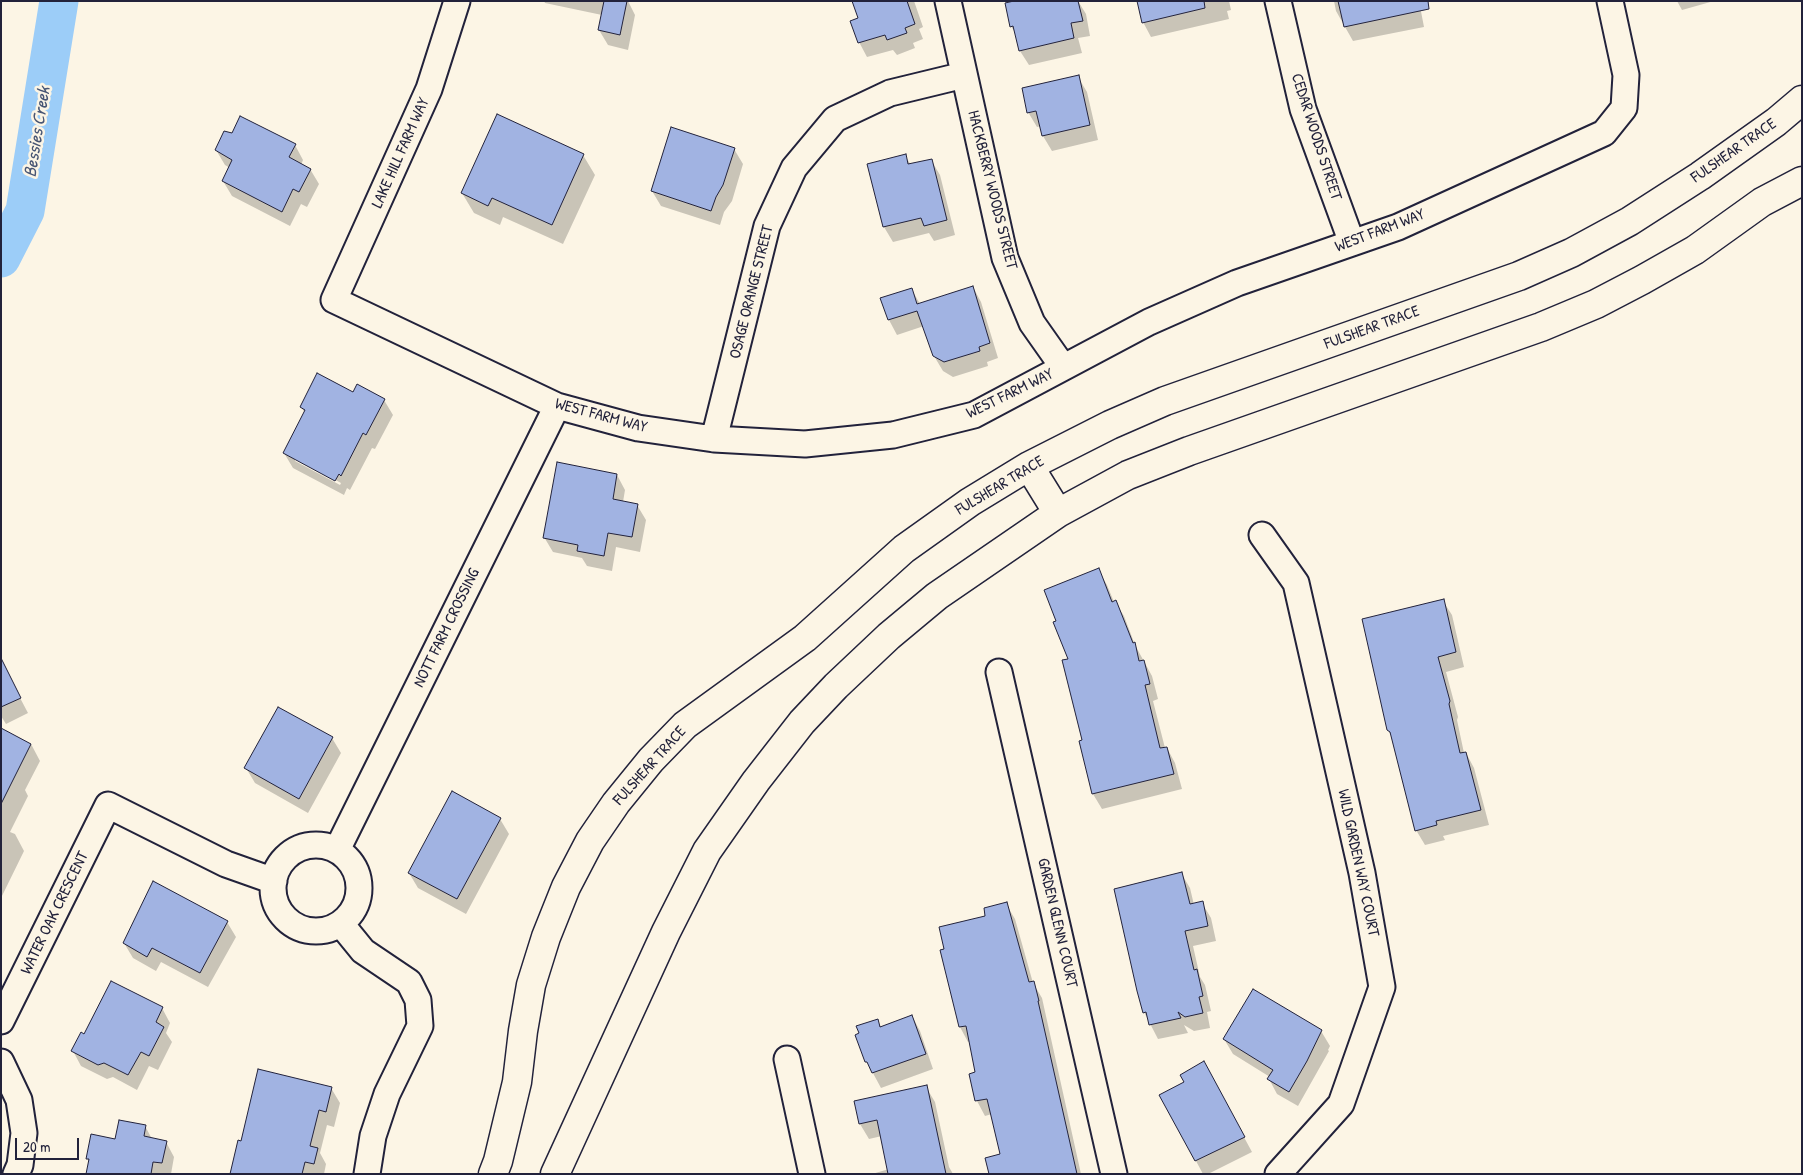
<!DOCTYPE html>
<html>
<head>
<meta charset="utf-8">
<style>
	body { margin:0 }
	#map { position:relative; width:1803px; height:1175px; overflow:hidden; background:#fcf5e5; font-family:"Patrick Hand",sans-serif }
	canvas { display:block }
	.frame { position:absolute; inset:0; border:2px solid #22223b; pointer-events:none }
	.scale { position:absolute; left:15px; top:1138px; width:64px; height:22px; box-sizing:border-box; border:2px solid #22223b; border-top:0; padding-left:6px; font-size:15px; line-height:18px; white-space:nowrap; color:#22223b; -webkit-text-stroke:4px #fcf5e5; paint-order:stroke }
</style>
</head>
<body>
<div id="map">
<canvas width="1803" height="1175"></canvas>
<div class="frame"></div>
<div class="scale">20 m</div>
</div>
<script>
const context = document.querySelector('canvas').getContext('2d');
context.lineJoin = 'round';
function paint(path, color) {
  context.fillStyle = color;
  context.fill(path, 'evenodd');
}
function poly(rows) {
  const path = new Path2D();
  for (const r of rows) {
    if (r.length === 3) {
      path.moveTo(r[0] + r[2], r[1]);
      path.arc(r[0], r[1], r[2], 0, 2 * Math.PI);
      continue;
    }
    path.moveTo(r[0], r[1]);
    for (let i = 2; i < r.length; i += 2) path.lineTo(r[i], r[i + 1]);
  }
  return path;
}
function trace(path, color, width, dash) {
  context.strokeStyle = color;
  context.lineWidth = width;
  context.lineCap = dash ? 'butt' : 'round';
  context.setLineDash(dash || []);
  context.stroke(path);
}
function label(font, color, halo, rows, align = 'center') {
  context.font = font + ' "Patrick Hand",sans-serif';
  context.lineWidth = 5;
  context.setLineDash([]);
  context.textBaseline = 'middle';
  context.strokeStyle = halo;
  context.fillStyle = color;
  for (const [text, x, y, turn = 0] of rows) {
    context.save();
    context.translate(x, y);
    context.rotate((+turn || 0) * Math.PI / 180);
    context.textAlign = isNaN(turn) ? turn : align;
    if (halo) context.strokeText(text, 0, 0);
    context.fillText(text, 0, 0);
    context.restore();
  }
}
const shadow = poly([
	[544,1,628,1,635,15,628,50,608,45,599,30,602,15,545,3],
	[854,1,914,1,923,27,919,29,923,39,913,43,915,48,897,55,893,50,867,57,859,42,859,19],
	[1020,1,1078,1,1086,14,1090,36,1078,38,1082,53,1029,65,1020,51,1017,36,1011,26],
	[1138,1,1229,1,1231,10,1227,11,1229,19,1151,37,1143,22],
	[1334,1,1419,1,1424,27,1353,41,1336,11],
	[1677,1,1714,1,1682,10],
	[1078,77,1087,92,1098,140,1052,151,1043,136,1041,126,1037,127,1028,112],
	[295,145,303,160,301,165,310,169,319,184,307,207,301,204,290,226,232,196,223,181,230,168,225,165,216,150],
	[734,149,743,164,732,201,724,212,720,225,661,206,652,191],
	[583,155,595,175,563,244,503,217,500,225,474,213,462,193],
	[905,156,911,165,931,160,940,175,955,235,934,241,929,233,893,242,884,227,869,165],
	[973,287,981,302,998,358,987,362,988,366,953,377,943,371,934,356,924,326,897,335,889,320,882,299,912,290,920,304],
	[354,393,384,400,393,415,375,449,372,448,350,490,347,488,344,495,293,468,284,453,305,413,301,407],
	[295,458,341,483,340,485,295,461],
	[617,475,625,490,623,502,637,505,646,520,640,552,616,547,612,571,587,566,582,558,553,552,544,537],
	[1098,570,1107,585,1114,602,1115,602,1124,616,1135,645,1152,676,1158,699,1153,701,1165,748,1167,748,1175,763,1182,789,1102,809,1093,794,1080,742,1083,741,1069,659],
	[1443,601,1452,615,1464,667,1446,672,1458,717,1457,720,1464,753,1466,753,1474,768,1489,825,1443,836,1445,840,1425,845,1416,830,1393,739,1388,730],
	[9,677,28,713,6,724,1,716,1,681],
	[279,709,332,738,341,753,308,813,255,783,246,768],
	[1,730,31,744,40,761,25,790,28,796,10,832,15,834,24,851,1,898],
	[500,819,509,834,466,914,418,888,409,873],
	[1181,873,1190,888,1194,905,1202,903,1211,918,1216,941,1193,946,1200,977,1205,985,1211,1011,1207,1012,1210,1028,1194,1031,1184,1025,1188,1033,1158,1039,1144,1012],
	[1006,904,1015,919,1033,983,1042,998,1081,1174,990,1174,1001,1155,992,1114,985,1116,977,1101,971,1075,977,1073,971,1041,968,1042,960,1027,941,951,945,950,987,917],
	[227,922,236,937,208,987,161,962,156,971,133,958,124,943],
	[162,1008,170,1023,166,1033,172,1042,158,1070,149,1066,137,1090,113,1077,107,1079,81,1066,73,1051],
	[912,1016,920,1031,933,1069,881,1088,867,1062,877,1020,881,1027],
	[1321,1031,1330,1046,1328,1050,1329,1051,1298,1106,1277,1094,1269,1079,1270,1077,1233,1054,1224,1039],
	[1212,1078,1252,1152,1208,1174,1203,1174,1196,1161],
	[926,1087,935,1102,949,1167,953,1174,872,1174,889,1169,882,1136,869,1139,860,1124,855,1102],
	[331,1088,340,1103,334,1127,327,1125,320,1153,326,1164,324,1174,231,1174,242,1142],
	[145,1126,152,1139,166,1142,174,1157,171,1174,87,1174,89,1162,87,1158]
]);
const river = poly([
	[1,258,25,211,59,1]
]);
const building = poly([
	[604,1,627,1,620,35,598,30,604,1],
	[852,1,907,1,915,24,905,28,907,33,887,40,885,35,858,43,850,21,858,18,852,1],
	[1014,1,1078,1,1083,21,1071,23,1074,38,1019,51,1013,26,1010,27,1005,3,1014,1],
	[1137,1,1204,1,1205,8,1142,23,1137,1],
	[1338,1,1428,1,1429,9,1344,27,1338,1],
	[1079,75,1090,125,1042,136,1036,111,1027,113,1022,88,1079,75],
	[497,114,584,154,552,225,492,198,488,206,461,193,497,114],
	[240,116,296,144,289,157,311,169,299,192,293,189,282,212,222,181,232,160,215,150,224,131,232,133,240,116],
	[671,127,735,148,723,185,716,197,711,211,651,191,671,127],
	[906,154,908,164,932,159,947,220,924,226,921,218,883,227,867,164,906,154],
	[973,286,990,343,979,347,980,351,944,362,933,356,917,311,888,320,880,298,912,288,917,304,973,286],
	[317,373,353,392,357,384,385,399,366,435,363,433,341,476,339,474,335,481,283,453,305,410,300,407,317,373],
	[557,462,617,474,613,499,638,504,632,537,608,533,604,556,577,551,578,545,543,538,557,462],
	[1099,568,1112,602,1116,600,1133,643,1135,642,1139,661,1144,660,1150,684,1145,685,1160,748,1167,747,1174,774,1092,794,1079,741,1082,740,1062,660,1068,659,1053,622,1056,621,1044,590,1099,568],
	[1444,599,1456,652,1438,657,1450,701,1449,704,1460,753,1466,752,1481,810,1436,821,1437,825,1415,831,1390,732,1387,730,1362,619,1444,599],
	[1,658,21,698,1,707,1,658],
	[278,707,333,737,299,799,244,768,278,707],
	[1,728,31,744,1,804,1,728],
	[452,791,501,818,457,899,408,873,452,791],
	[1182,872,1190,904,1203,901,1208,926,1185,931,1194,970,1197,969,1203,996,1199,997,1203,1013,1185,1017,1178,1012,1181,1018,1149,1025,1146,1012,1143,1013,1137,991,1114,889,1182,872],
	[153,881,228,921,200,973,152,948,147,957,123,943,153,881],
	[1007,902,1029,982,1034,981,1039,1001,1038,1001,1077,1174,989,1174,985,1158,1000,1154,987,1099,975,1101,969,1074,975,1072,966,1026,959,1027,940,950,944,949,939,927,985,916,984,908,1007,902],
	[111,981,163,1007,156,1022,164,1027,149,1056,141,1052,128,1075,104,1063,98,1065,71,1051,81,1032,84,1034,111,981],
	[1253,989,1322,1030,1307,1061,1289,1092,1267,1079,1273,1070,1223,1039,1253,989],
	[912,1015,926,1054,872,1073,867,1062,865,1062,855,1035,859,1033,856,1026,878,1019,880,1027,912,1015],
	[1204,1061,1245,1137,1195,1161,1159,1095,1184,1082,1180,1075,1204,1061],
	[258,1069,332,1087,326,1112,319,1110,310,1146,318,1148,314,1164,305,1162,302,1174,230,1174,238,1140,241,1141,258,1069],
	[927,1085,946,1174,888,1174,877,1120,859,1124,854,1101,927,1085],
	[119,1120,146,1125,144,1136,167,1141,162,1163,153,1162,151,1174,86,1174,89,1159,86,1159,91,1134,115,1139,119,1120]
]);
const minor = poly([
	[457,1,429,89,334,300,557,406,638,428,714,439,805,444,893,435,974,415,1149,322,1237,283,1398,227,1604,133,1624,108,1626,75,1610,1],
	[948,1,1005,258,1032,323,1063,367],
	[1278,1,1303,109,1352,243],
	[714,439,767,226,794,168,835,119,890,93,964,75],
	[1262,535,1296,583,1362,873,1382,987,1341,1104,1278,1174],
	[999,672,1114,1174],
	[316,888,43],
	[337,850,557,406],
	[341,924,363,951,409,982,418,1000,420,1026,387,1094,373,1136,367,1174],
	[1,1021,108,805,226,864,274,881],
	[787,1059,812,1174],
	[1,1062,19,1100,24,1133,20,1165,16,1174]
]);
const tertiary = poly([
	[1029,466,1058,513],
	[493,1174,498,1161,517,1082,523,1031,531,985,546,937,566,887,590,841,616,803,651,760,685,725,805,638,904,549,970,502,1029,466,1110,425,1165,401,1519,276,1571,253,1630,221,1700,176,1776,122,1802,100],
	[555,1174,666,932,707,851,756,781,802,722,836,686,889,636,937,596,1058,513,1128,475,1189,451,1541,327,1596,304,1642,280,1695,250,1762,202,1802,181]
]);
const streetNames = [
	["CEDAR WOODS STREET",1316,137,72],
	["FULSHEAR TRACE",1734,151,-35],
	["LAKE HILL FARM WAY",401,153,-66],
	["HACKBERRY WOODS STREET",992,190,76],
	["WEST FARM WAY",1380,231,-21],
	["OSAGE ORANGE STREET",752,292,-76],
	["FULSHEAR TRACE",1372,328,-20],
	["WEST FARM WAY",1010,394,-26],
	["WEST FARM WAY",601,416,15],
	["FULSHEAR TRACE",1000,486,-31],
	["NOTT FARM CROSSING",447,628,-64],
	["FULSHEAR TRACE",650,766,-48],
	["WILD GARDEN WAY COURT",1358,863,78],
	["WATER OAK CRESCENT",55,913,-64],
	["GARDEN GLENN COURT",1057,923,77]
];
const waterNames = [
	["Bessies Creek",38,132,-81]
];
paint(shadow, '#0003');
trace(river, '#9ccdf8', 39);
paint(building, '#a1b3e2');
trace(building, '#22223b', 1);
trace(minor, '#22223b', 29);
trace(tertiary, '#22223b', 31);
trace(minor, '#fcf5e5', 25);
trace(tertiary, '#fcf5e5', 28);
label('16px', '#22223b', '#fcf5e5', streetNames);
label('italic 18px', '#475574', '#fcf5e5', waterNames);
</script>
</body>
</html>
